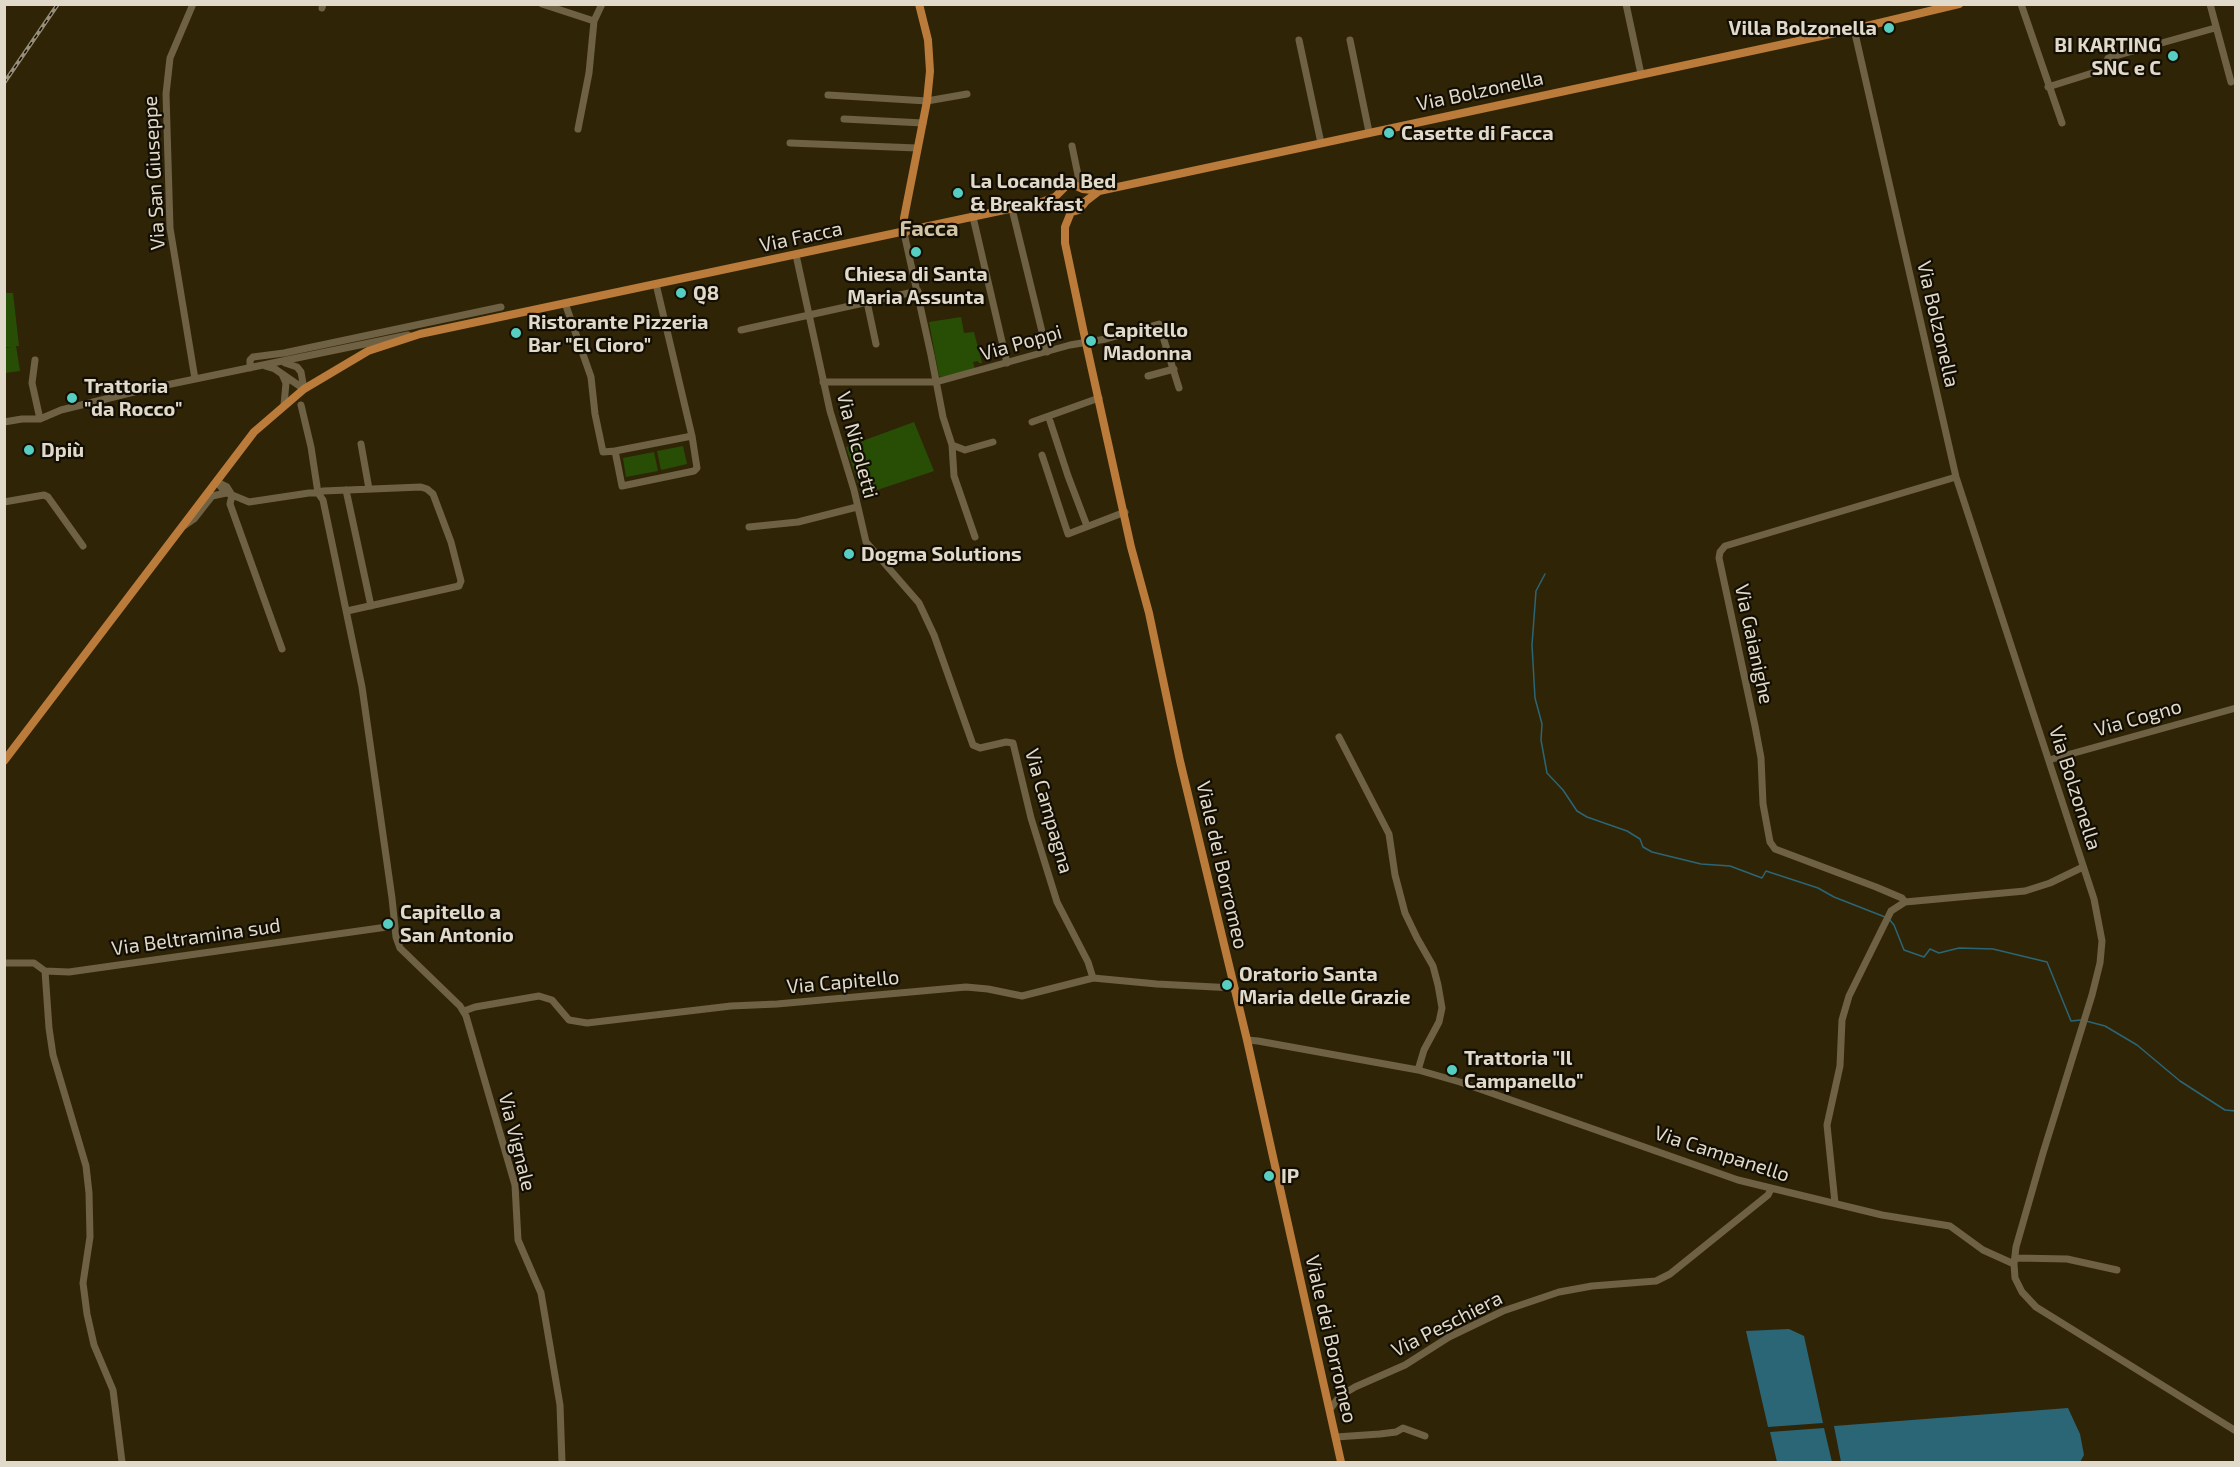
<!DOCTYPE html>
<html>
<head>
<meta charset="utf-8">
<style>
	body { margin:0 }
	#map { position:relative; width:2240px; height:1467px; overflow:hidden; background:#302407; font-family:"Exo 2",sans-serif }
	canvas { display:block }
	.frame { position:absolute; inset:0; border:6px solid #e1daca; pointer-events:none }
</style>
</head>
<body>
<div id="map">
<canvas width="2240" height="1467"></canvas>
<div class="frame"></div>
</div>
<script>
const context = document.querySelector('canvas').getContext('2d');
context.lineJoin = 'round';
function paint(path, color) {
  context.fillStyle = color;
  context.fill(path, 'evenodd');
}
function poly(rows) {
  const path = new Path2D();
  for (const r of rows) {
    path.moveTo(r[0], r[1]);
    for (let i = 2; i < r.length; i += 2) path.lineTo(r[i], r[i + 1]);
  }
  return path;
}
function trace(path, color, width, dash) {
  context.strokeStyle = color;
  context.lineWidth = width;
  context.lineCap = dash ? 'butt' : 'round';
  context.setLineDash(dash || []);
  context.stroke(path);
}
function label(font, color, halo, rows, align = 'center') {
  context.font = font + ' "Exo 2",sans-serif';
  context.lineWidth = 4.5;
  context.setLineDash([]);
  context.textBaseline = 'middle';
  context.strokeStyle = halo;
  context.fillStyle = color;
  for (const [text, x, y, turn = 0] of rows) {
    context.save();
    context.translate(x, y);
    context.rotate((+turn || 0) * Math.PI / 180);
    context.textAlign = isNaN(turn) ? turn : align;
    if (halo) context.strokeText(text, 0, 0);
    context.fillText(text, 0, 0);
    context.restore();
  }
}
const green = poly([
	[5,293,13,293,19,346,16,346,20,371,5,373,5,348,11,347,5,347],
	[961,317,964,333,974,332,982,363,979,363,978,361,973,362,975,369,941,377,939,376,929,322],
	[914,422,934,471,862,495,846,447],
	[683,446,687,464,661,470,657,451],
	[654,452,658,471,626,477,623,458]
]);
const water = poly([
	[1789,1329,1804,1336,1823,1423,1768,1427,1746,1331],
	[2068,1408,2080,1434,2084,1455,2080,1462,1841,1462,1834,1426],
	[1824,1428,1832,1462,1777,1462,1770,1432]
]);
const stream = poly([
	[1545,574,1536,591,1532,645,1535,698,1542,724,1541,740,1547,773,1563,790,1577,811,1587,817,1627,831,1640,839,1643,847,1652,852,1701,864,1730,866,1762,878,1766,871,1818,888,1834,897,1885,917],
	[1889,919,1894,925,1904,950,1924,957,1930,949,1939,953,1959,948,1993,949,2047,962,2071,1021,2081,1020],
	[2086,1021,2105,1026,2137,1045,2180,1081,2225,1110,2236,1111]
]);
const minor = poly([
	[193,4,170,58,166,94,170,228,195,379],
	[542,4,594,21,602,4],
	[1626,4,1641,74],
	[2021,4,2062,123],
	[2210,4,2231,82],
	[322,8,323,4],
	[1854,29,1956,477,2094,899,2102,941,2100,963,2092,995,2043,1153,2016,1247,2014,1264],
	[1299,40,1321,143],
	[1350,40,1369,132],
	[2048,87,2105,69,2108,58,2215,28],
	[828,95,927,101,967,94],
	[844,119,923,123],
	[578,129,589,73,594,21],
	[790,143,917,148],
	[1072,146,1078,175,1077,185],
	[1012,209,1047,352],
	[973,217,1007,363],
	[904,233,931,355,943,417,952,445,965,450,993,442],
	[796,255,830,411,854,490,866,542,919,603,934,635,973,745,980,748,1006,742,1013,743,1031,818,1057,902,1088,962,1093,978],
	[656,284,692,436,697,468,694,471,622,486,615,451,692,436],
	[867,302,876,344],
	[565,303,591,377,595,414,603,452,615,451],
	[741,330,918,291],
	[35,360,32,383,40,419],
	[285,363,297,367,301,372,304,389],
	[265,366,275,369,304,389],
	[250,368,250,360,253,357,284,353,501,307],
	[282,374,286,383,284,405],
	[1148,376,1174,369],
	[823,382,936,382,1070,345,1106,339,1159,324,1179,388],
	[301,405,311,447,318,493,323,500,362,687,392,898,396,937,400,948,460,1006,466,1016,515,1185,518,1240,541,1293,560,1405,562,1462],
	[1050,421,1068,476,1087,526],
	[4,422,22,419,40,419,61,410,142,390,408,335],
	[1032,422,1099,398],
	[361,444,369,489],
	[952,445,954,476,975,537],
	[1042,455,1068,534,1125,512],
	[217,482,225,492,249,502,309,493,318,493,323,491,421,487,427,489,433,494,451,542,461,581,459,586,347,611],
	[217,482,227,487,232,495,230,504,282,649],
	[346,490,371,606],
	[4,502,44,495,48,497,83,546],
	[184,526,194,519,212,496,226,493],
	[749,527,798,522,857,507],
	[1339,737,1389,834,1395,875,1405,913,1417,938,1433,966,1438,985,1442,1008,1439,1022,1424,1050,1418,1070],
	[2049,760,2236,708],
	[1905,902,1902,898,1876,887,1775,849,1770,842,1763,804,1761,758,1755,726,1719,558,1720,552,1725,546,1956,477],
	[4,963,34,963,45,971,69,972,394,926],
	[45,971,49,1028,53,1055,86,1166,89,1193,90,1237,83,1283,87,1314,94,1345,113,1390,122,1462],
	[464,1011,475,1007,539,996,552,1000,569,1020,587,1023,731,1006,777,1004,966,987,988,989,1022,996,1093,978,1157,984,1234,988],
	[1247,1040,1258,1041,1418,1070,1460,1082,1738,1180,1882,1215,1950,1226,1983,1250,2014,1264,2015,1278,2022,1292,2036,1307,2236,1431],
	[1835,1203,1827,1125,1840,1066,1842,1020,1849,996,1891,911,1905,902,2025,891,2050,883,2083,867],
	[2016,1258,2067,1259,2117,1270],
	[1330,1409,1340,1396,1355,1387,1405,1365,1449,1337,1503,1311,1559,1292,1592,1286,1656,1281,1670,1274,1768,1195,1771,1189],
	[1336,1437,1380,1434,1396,1432,1403,1428,1425,1436]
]);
const major = poly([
	[1045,202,1057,203,1072,212,1079,210,1086,201,1099,191],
	[1071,212,1065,227,1065,243,1086,343,1131,547,1149,613,1180,761,1247,1040,1341,1462],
	[906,232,904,218,927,101,930,71,928,40,919,4],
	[4,761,254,432,304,389,368,351,420,334,1042,202,1055,197,1067,185,1072,184,1083,189,1099,191,1854,29,1959,4]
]);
const rail = poly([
	[4,83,58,4]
]);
const markers = [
	[1889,28,6,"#57cec2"],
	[2173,56,6,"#57cec2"],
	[1389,133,6,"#57cec2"],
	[958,193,6,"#57cec2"],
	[916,252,6,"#57cec2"],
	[681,293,6,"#57cec2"],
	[516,333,6,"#57cec2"],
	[1091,341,6,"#57cec2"],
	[72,398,6,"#57cec2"],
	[29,450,6,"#57cec2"],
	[849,554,6,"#57cec2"],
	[388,924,6,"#57cec2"],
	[1227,985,6,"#57cec2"],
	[1452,1070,6,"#57cec2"],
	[1269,1176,6,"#57cec2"]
];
const poiNames = [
	["Villa Bolzonella",1877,28,"right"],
	["BI KARTING",2161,45,"right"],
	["SNC e C",2161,68,"right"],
	["Casette di Facca",1401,133],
	["La Locanda Bed",970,181],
	["& Breakfast",970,204],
	["Chiesa di Santa",916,274,"center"],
	["Maria Assunta",916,297,"center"],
	["Q8",693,293],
	["Ristorante Pizzeria",528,322],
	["Bar \"El Cioro\"",528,345],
	["Capitello",1103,330],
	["Madonna",1103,353],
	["Trattoria",84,386],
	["\"da Rocco\"",84,409],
	["Dpiù",41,450],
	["Dogma Solutions",861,554],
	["Capitello a",400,912],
	["San Antonio",400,935],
	["Oratorio Santa",1239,974],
	["Maria delle Grazie",1239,997],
	["Trattoria \"Il",1464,1058],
	["Campanello\"",1464,1081],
	["IP",1281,1176]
];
const streetNames = [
	["Via Bolzonella",1480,91,-12],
	["Via San Giuseppe",154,173,-93],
	["Via Facca",801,237,-12],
	["Via Bolzonella",1938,324,77],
	["Via Poppi",1021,343,-16],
	["Via Nicoletti",857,445,75],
	["Via Gaianighe",1754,644,78],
	["Via Cogno",2138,718,-16],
	["Via Bolzonella",2075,788,72],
	["Via Campagna",1049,811,74],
	["Viale dei Borromeo",1222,865,77],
	["Via Beltramina sud",196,937,-8],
	["Via Capitello",843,982,-5],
	["Via Vignale",517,1142,76],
	["Via Campanello",1722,1154,18],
	["Via Peschiera",1447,1324,-27],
	["Viale dei Borromeo",1331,1339,77]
];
const quarterNames = [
	["Facca",929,229]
];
paint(green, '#284e06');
paint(water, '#2b6676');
trace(stream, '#2b6676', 1.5);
trace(minor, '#6f6144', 7);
trace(major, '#bb7b3a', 8);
trace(rail, '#978e78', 4);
trace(rail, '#130e04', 1.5, [4.5]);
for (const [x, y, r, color] of markers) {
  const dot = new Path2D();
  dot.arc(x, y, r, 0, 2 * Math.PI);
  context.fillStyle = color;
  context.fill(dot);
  trace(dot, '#130e04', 2);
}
label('bold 20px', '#e1daca', '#130e04', poiNames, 'left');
label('20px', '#e1daca', '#130e04', streetNames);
label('bold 22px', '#d3c4a4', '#130e04', quarterNames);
</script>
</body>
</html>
